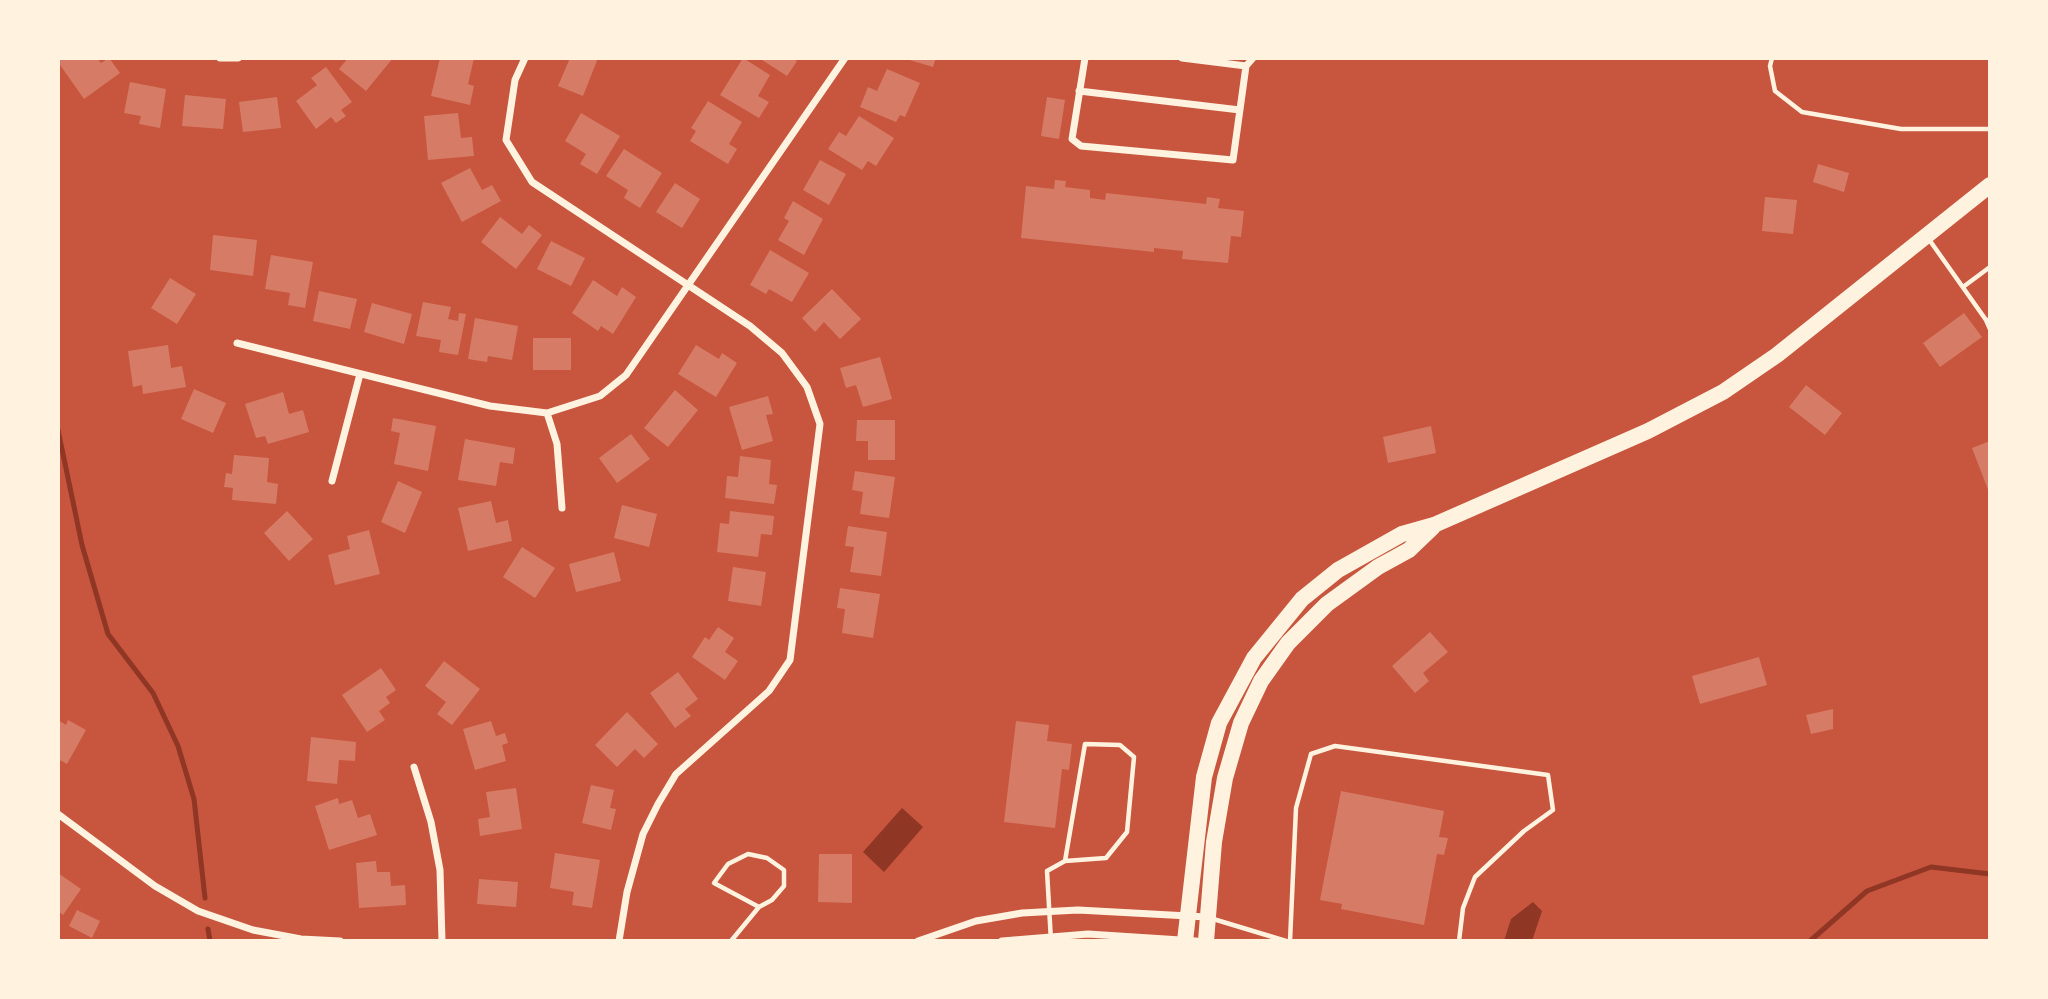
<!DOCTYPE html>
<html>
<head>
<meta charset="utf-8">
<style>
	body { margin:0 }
	#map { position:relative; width:2048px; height:999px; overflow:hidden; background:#c8553d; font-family:"Libre Baskerville",serif }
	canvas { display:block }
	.frame { position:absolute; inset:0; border:60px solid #fff3e0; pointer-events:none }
</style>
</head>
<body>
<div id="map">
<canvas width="2048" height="999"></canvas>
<div class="frame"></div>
</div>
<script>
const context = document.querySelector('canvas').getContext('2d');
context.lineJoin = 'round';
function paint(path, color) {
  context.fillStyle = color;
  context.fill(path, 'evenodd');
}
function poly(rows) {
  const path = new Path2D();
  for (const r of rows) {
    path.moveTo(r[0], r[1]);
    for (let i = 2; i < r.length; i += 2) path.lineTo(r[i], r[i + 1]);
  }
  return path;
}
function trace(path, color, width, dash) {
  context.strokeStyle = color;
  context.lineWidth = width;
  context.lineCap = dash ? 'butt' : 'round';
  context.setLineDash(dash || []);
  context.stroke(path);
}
const water = poly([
	[902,808,923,827,884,872,863,852],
	[1533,902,1542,911,1532,941,1504,941,1511,919]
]);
const stream = poly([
	[58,430,82,545,108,634,153,693,178,746,194,799,205,898],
	[208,929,210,941],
	[1810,941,1867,891,1931,867,1990,874]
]);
const building = poly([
	[63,58,97,58,101,63,109,58,120,73,84,99,58,62],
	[348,58,393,58,366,91,339,69],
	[440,58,474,58,468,84,474,86,470,105,431,96],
	[570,58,598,58,583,96,558,86],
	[743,58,770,75,758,96,769,102,759,118,720,95],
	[759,58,793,58,797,61,787,76],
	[903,58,936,58,933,67],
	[326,67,352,102,341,110,346,116,336,123,331,117,316,129,296,101,317,85,311,78],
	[887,69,920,83,905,117,900,115,896,122,860,107,868,87,877,91],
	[130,82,166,89,160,128,139,124,141,116,124,113],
	[185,95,226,99,223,129,182,126],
	[277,97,281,128,243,132,239,102],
	[1047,97,1065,100,1059,139,1041,136],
	[708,101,742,122,729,144,737,149,728,164,690,141,696,131,691,128],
	[458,113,461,138,472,137,474,156,428,160,424,116],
	[581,113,620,136,597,174,580,164,586,154,565,141],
	[859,116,894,138,876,166,868,161,862,170,828,149,839,132,846,136],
	[624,149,662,173,640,208,624,198,628,190,606,176],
	[820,160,846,174,829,205,803,190],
	[1818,164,1849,173,1844,192,1813,182],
	[470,168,482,190,492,185,501,201,462,222,441,183],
	[1055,180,1066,181,1065,187,1090,190,1090,198,1105,200,1106,193,1206,204,1207,197,1220,199,1218,208,1244,211,1241,237,1231,236,1228,263,1182,259,1183,251,1154,248,1154,252,1021,238,1026,186,1054,189],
	[675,183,700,199,682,228,656,212],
	[1765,197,1797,200,1793,234,1762,231],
	[793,201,823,219,804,255,778,240,789,221,784,218],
	[500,217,522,234,529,225,542,235,516,269,481,242],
	[213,235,257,240,253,276,210,270],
	[551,241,585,258,571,286,537,269],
	[770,250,809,273,792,302,769,289,766,294,750,285],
	[271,255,313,262,305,308,288,305,290,293,265,289],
	[170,278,196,294,177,324,151,308],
	[593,280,617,296,622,287,636,297,613,334,601,326,598,331,572,313],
	[832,289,861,319,840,339,824,322,815,332,802,318],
	[319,291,357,299,350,329,313,321],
	[423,302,451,307,448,319,458,321,459,313,466,314,458,355,439,352,441,340,416,336],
	[372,303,412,314,404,344,364,332],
	[1964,313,1982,337,1940,367,1923,343],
	[475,318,518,326,512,360,488,356,487,362,468,359],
	[533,338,571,338,571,370,533,370],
	[168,345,171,368,182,366,186,387,143,394,142,385,133,387,128,351],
	[696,345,719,359,722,353,737,363,716,397,678,374],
	[880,357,892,399,863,407,856,385,846,388,840,368],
	[1806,385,1842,413,1825,435,1789,407],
	[194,389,226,403,213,433,181,419],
	[675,390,698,410,668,447,644,428],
	[283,392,289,414,303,410,309,432,268,444,265,436,256,438,245,404],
	[768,396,773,414,766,415,773,441,742,450,729,407],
	[393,418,436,426,428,471,394,464,400,433,391,431],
	[857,420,895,420,895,460,868,460,868,441,856,441],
	[1431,426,1436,453,1388,463,1383,437],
	[631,434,650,459,617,483,599,458],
	[465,439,515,448,513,464,500,462,496,486,458,480],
	[1990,441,1990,495,1972,448],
	[234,455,269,458,267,482,278,484,276,504,232,500,233,488,224,487,226,473,232,474],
	[740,456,771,460,769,484,777,485,774,504,725,498,727,476,738,477],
	[855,471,895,477,889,518,860,514,863,492,852,490],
	[398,481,422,492,405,533,381,522],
	[491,501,496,523,508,520,512,541,468,551,458,508],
	[622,505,657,514,649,547,614,538],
	[287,511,313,539,289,561,264,533],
	[730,511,774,516,772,535,761,534,758,557,717,552,720,523,729,524],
	[848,526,887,532,881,576,850,572,854,547,845,546],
	[369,530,380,574,335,585,328,555,350,549,347,536],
	[522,547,555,568,535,598,503,577],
	[614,552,621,581,576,592,569,564],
	[733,567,766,572,761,606,728,601],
	[840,588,880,594,873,638,842,633,845,609,837,608],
	[718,627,734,638,725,652,738,661,725,680,692,657,705,637,709,640],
	[1430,632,1448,652,1423,673,1429,681,1415,693,1392,666],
	[1759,657,1767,685,1700,704,1692,676],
	[444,661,480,689,452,725,437,714,446,702,425,686],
	[381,668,396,690,386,697,390,703,379,711,385,720,367,732,342,695],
	[678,672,698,699,685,709,691,716,675,728,650,693],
	[1833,709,1833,729,1811,734,1806,715],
	[627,712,658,744,644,758,635,749,617,767,595,745],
	[58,720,66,725,68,720,86,730,67,764,58,759],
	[491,721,496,736,505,733,508,743,502,745,506,761,475,770,463,729],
	[1016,721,1049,725,1047,741,1072,744,1069,770,1062,769,1055,828,1004,822],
	[311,737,356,742,355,761,339,760,337,784,307,781],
	[591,785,614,790,610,808,616,809,611,830,582,823],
	[516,788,522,829,480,836,478,819,490,817,486,792],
	[1341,791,1444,811,1439,837,1448,838,1444,855,1437,854,1424,925,1341,909,1342,904,1320,900],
	[338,798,339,804,352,800,358,818,370,814,377,835,329,850,315,806],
	[555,853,600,860,592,908,572,905,574,892,550,888],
	[819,854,852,854,852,903,818,902],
	[376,861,377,872,390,872,391,886,405,885,406,905,359,908,356,863],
	[58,873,81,889,63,915,58,911],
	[479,879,518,882,516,907,477,904],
	[77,910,100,921,92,938,69,926]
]);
const service = poly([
	[1772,58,1770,66,1775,91,1802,112,1901,129,1990,129],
	[1928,238,1986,320,1990,320],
	[1963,287,1990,267],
	[1986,320,1990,329],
	[1210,918,1286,941],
	[731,941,759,907,772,900,784,886,784,870,767,858,748,854,728,864,714,883,759,907],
	[1051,941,1047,871,1065,861,1106,858,1127,832,1134,757,1120,745,1085,744,1065,861],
	[1290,941,1296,808,1311,754,1335,746,1548,775,1553,810,1524,831,1475,877,1463,908,1459,941]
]);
const minor = poly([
	[220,58,238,58],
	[525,58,515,80,506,140,532,182,750,326,782,353,807,387,820,424,790,660,769,691,676,774,658,804,643,834,627,892,619,941],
	[1085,58,1072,139,1081,146,1233,160,1246,66],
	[1182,58,1246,66],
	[1246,66,1253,58],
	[1079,91,1240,110],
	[237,343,490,406,547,413,600,396,626,375,845,58],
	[547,413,557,444,562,508],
	[332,481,360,374],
	[414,767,431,822,440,870,442,941],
	[58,814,155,886,198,911,253,930,301,939,340,941],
	[918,941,976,921,1022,913,1078,910,1207,917],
	[1002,941,1088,934,1196,941]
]);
const primary = poly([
	[1185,941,1204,777,1219,723,1254,658,1302,599,1338,570,1402,534,1434,525,1648,431,1723,392,1777,355,1990,185],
	[1206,941,1214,842,1225,778,1241,723,1261,681,1288,643,1327,604,1378,567,1409,550,1433,527]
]);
paint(water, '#8f3625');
trace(stream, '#8f3625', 5);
paint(building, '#d67c66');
trace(service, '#fff3e0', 4.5);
trace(minor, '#fff3e0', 7);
trace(primary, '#fff3e0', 16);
</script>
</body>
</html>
